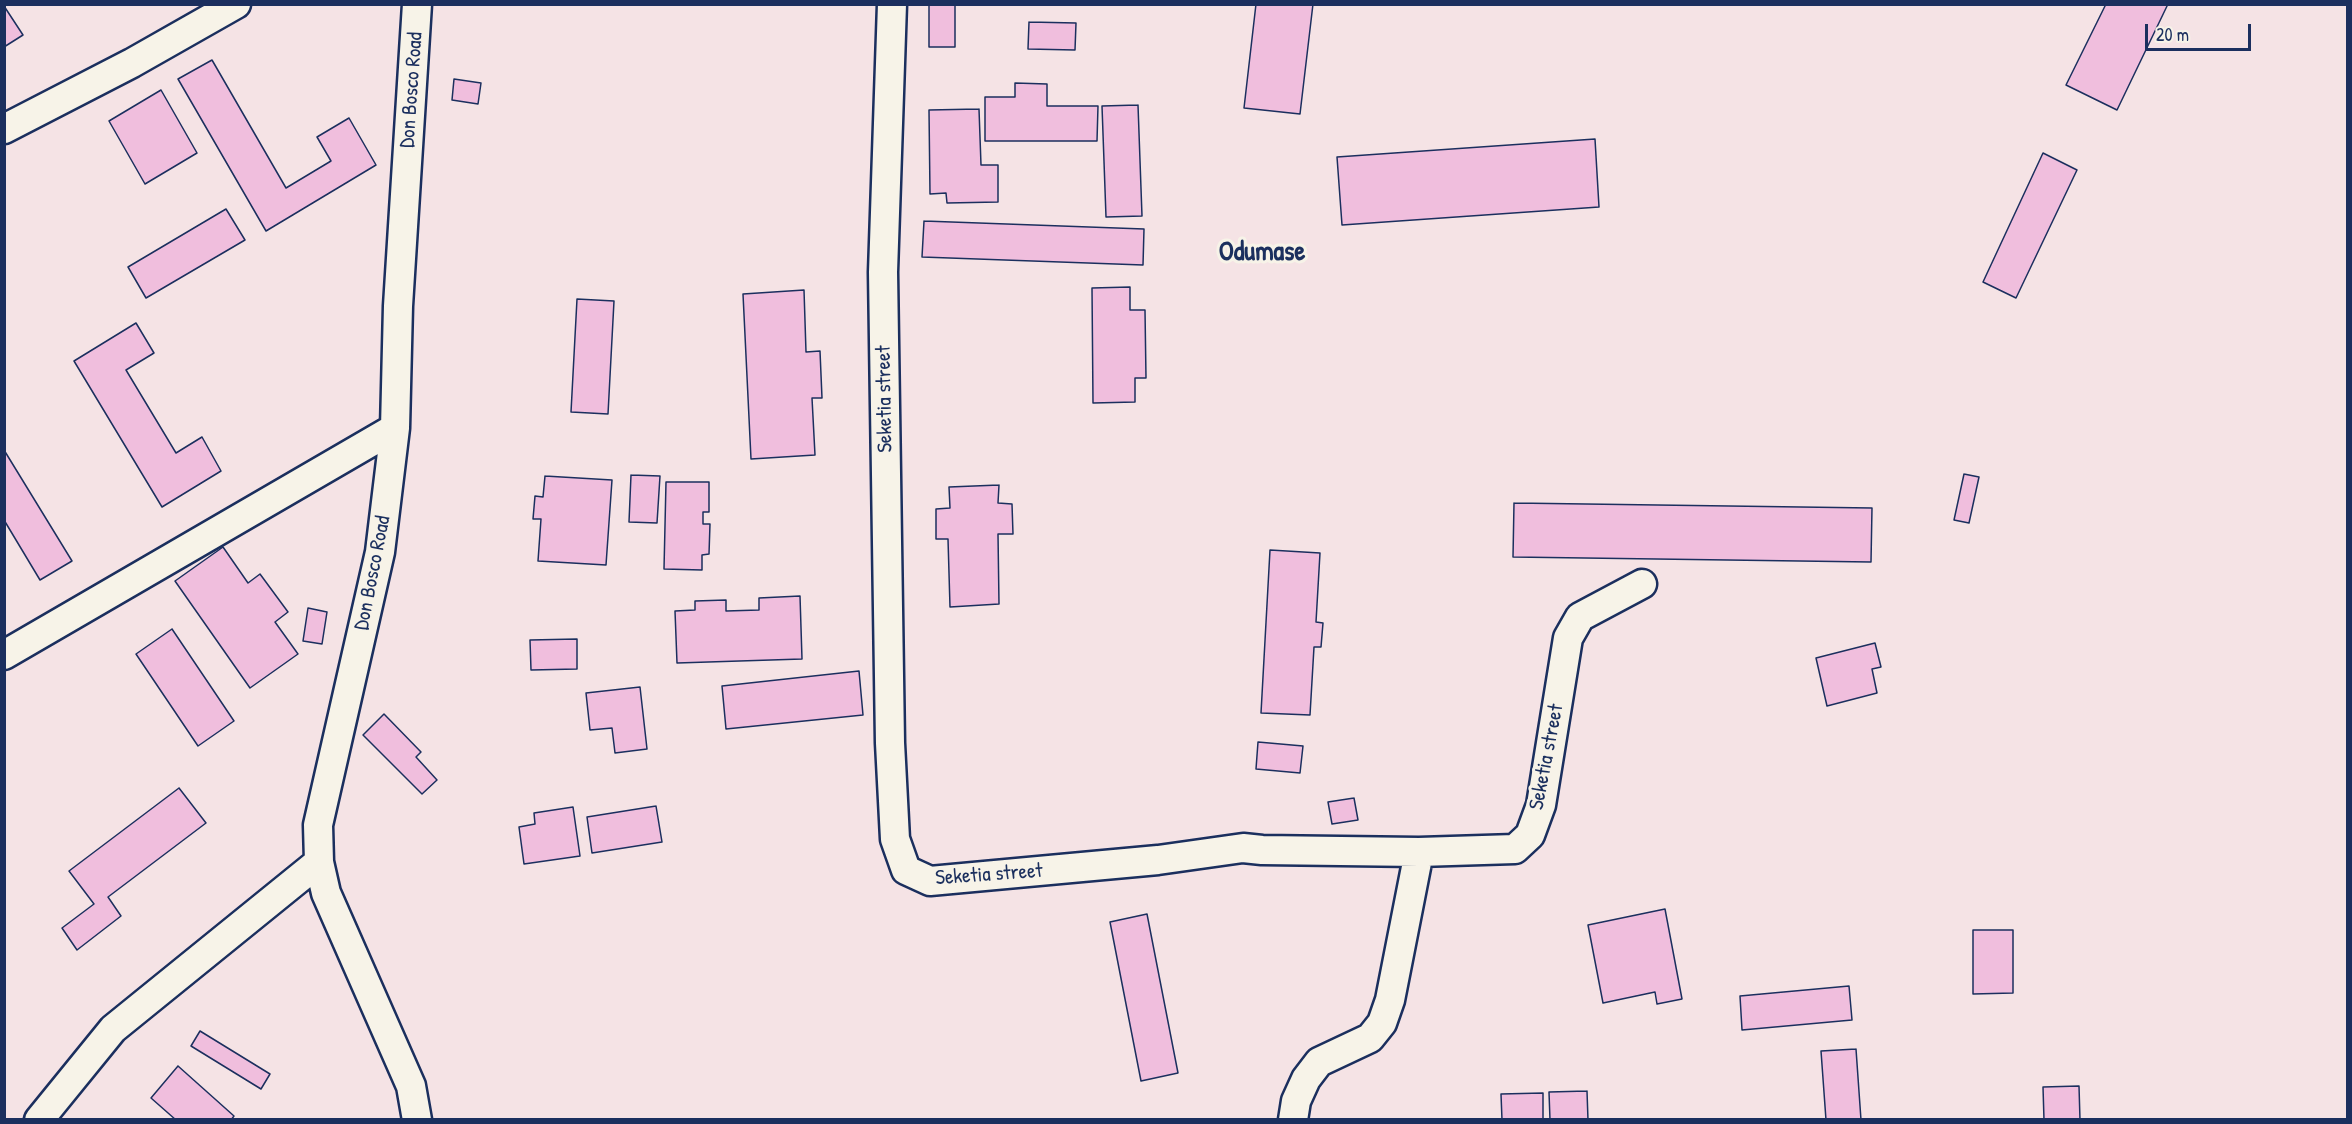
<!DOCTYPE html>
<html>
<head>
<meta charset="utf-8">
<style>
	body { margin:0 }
	#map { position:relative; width:2352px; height:1124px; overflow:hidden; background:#f5e3e5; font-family:"Patrick Hand",sans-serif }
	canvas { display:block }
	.frame { position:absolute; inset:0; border:6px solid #1b2f5e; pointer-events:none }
	.scale { position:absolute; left:2145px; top:24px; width:106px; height:27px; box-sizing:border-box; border:3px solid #1b2f5e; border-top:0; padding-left:8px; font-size:18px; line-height:21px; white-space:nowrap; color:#1b2f5e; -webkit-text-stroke:4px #f7f3e8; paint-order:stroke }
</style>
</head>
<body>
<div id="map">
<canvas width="2352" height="1124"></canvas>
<div class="frame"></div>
<div class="scale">20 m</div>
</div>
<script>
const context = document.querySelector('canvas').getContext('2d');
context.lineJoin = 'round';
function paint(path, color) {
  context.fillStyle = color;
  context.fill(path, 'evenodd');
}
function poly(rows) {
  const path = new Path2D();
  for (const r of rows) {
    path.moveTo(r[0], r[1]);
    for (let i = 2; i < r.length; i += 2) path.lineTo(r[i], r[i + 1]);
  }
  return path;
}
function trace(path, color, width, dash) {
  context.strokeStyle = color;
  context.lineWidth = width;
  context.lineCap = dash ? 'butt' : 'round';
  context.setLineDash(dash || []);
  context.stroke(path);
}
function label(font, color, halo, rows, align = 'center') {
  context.font = font + ' "Patrick Hand",sans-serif';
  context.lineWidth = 6;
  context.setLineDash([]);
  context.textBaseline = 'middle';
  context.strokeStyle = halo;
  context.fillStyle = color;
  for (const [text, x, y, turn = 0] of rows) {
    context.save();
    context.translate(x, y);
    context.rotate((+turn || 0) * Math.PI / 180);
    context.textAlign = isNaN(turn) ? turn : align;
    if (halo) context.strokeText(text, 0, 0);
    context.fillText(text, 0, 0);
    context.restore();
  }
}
const building = poly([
	[929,4,955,4,955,47,929,47,929,4],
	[1256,4,1313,4,1300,114,1244,108,1256,4],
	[2106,4,2168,4,2117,110,2066,85,2106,4],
	[4,6,23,35,4,47,4,6],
	[1029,22,1076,23,1075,50,1028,49,1029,22],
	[212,60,286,188,331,161,317,137,349,118,376,165,266,231,178,79,212,60],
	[454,79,481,83,478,104,452,100,454,79],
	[1015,83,1047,84,1047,106,1098,106,1097,141,985,141,985,97,1015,97,1015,83],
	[161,90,197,153,145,184,109,121,161,90],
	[1138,105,1142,216,1106,217,1102,106,1138,105],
	[979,109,981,165,998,165,998,202,947,203,946,193,930,194,929,110,979,109],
	[1595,139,1599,207,1342,225,1337,157,1595,139],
	[2043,153,2077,170,2016,298,1983,282,2043,153],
	[226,209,245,240,146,298,128,267,226,209],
	[924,221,1144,229,1143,265,922,257,924,221],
	[1130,287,1130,310,1145,310,1146,378,1135,378,1135,402,1093,403,1092,288,1130,287],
	[804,290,806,352,820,351,822,398,812,398,815,455,751,459,743,294,804,290],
	[577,299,614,301,608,414,571,412,577,299],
	[136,323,154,353,126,370,176,453,202,437,221,471,162,507,74,361,136,323],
	[4,450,72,561,40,580,4,520,4,450],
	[1964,474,1979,477,1969,523,1954,520,1964,474],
	[631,475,660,476,657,523,629,522,631,475],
	[545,476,612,480,606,565,538,561,541,519,533,519,535,496,543,497,545,476],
	[666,482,709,482,709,512,703,512,703,524,710,524,709,554,702,555,702,570,664,569,666,482],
	[999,485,998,503,1012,504,1013,534,998,534,999,604,950,607,948,539,936,539,936,509,950,508,949,487,999,485],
	[1514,503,1872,508,1871,562,1513,557,1514,503],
	[223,547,248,583,260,574,288,612,275,622,298,654,250,688,175,581,223,547],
	[1270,550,1320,553,1316,622,1323,623,1321,647,1314,647,1310,715,1261,713,1270,550],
	[800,596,802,659,677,663,675,611,695,610,695,601,726,600,726,611,759,610,759,598,800,596],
	[308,608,327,612,322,644,303,641,308,608],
	[172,629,234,721,198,746,136,654,172,629],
	[577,639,577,669,531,670,530,640,577,639],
	[1875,643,1881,667,1872,669,1877,693,1827,706,1816,658,1875,643],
	[859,671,863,715,726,729,722,686,859,671],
	[640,687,647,749,615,753,612,728,590,730,586,693,640,687],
	[384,714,421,752,416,757,437,780,422,794,363,735,384,714],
	[1258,742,1303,746,1300,773,1256,769,1258,742],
	[179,788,206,823,108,897,121,916,77,950,62,928,94,904,69,871,179,788],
	[1354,798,1358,820,1332,824,1328,802,1354,798],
	[656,806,662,842,592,853,587,817,656,806],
	[573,807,580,856,524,864,519,827,535,824,534,813,573,807],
	[1665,909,1682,999,1657,1004,1655,992,1603,1003,1588,925,1665,909],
	[1147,914,1178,1073,1141,1081,1110,922,1147,914],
	[1973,930,2013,930,2013,993,1973,994,1973,930],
	[1849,986,1852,1020,1742,1030,1740,996,1849,986],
	[200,1031,270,1074,261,1089,191,1046,200,1031],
	[1856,1049,1861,1120,1826,1120,1821,1051,1856,1049],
	[178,1066,234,1116,231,1120,176,1120,151,1098,178,1066],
	[2079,1086,2080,1120,2044,1120,2043,1087,2079,1086],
	[1587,1091,1588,1120,1550,1120,1549,1092,1587,1091],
	[1543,1093,1543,1120,1502,1120,1501,1094,1543,1093]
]);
const street = poly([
	[417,4,398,306,395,428,380,552,318,825,319,862,326,893,411,1086,417,1120],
	[892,4,883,272,890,743,895,839,906,870,930,881,1158,860,1243,848,1262,850,1419,852,1515,849,1530,835,1541,805,1568,638,1580,617,1642,584],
	[4,129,132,63,236,4],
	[4,655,395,428],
	[39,1120,113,1029,319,862],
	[1293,1120,1296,1101,1306,1079,1319,1062,1370,1038,1382,1023,1390,1000,1419,852]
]);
const streetNames = [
	["Don Bosco Road",412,90,-86],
	["Seketia street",885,399,-91],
	["Don Bosco Road",373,573,-79],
	["Seketia street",1547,757,-79],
	["Seketia street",989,875,-4]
];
const districtNames = [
	["Odumase",1262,253]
];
paint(building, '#f0bedd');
trace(building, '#1b2f5e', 1.5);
trace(street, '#1b2f5e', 33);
trace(street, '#f7f3e8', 28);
label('21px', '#1b2f5e', '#f7f3e8', streetNames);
label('bold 27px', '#1b2f5e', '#f7f3e8', districtNames);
</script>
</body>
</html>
